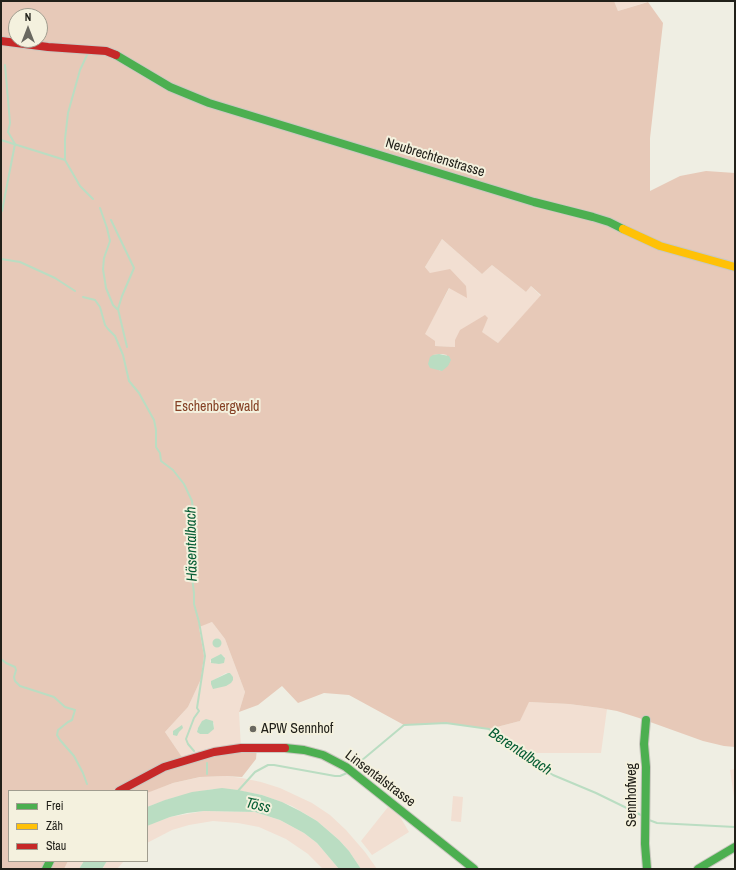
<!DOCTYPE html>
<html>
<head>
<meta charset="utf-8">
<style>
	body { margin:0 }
	#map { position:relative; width:736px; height:870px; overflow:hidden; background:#efeee3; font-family:"Archivo Narrow",sans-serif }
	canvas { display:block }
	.frame { position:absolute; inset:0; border:2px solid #212019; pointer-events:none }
	.legend { position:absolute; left:8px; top:790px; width:140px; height:72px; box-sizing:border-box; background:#f4f1de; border:1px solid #a09d8f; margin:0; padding:5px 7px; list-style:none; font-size:12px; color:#212019 }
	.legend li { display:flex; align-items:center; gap:8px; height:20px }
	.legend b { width:20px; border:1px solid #a09d8f }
	.north { position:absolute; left:8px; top:8px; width:40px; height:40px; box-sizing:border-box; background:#f4f1de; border:1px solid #a09d8f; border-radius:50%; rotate:0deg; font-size:11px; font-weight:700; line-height:16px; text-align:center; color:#212019 }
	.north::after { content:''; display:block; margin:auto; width:14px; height:18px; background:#696860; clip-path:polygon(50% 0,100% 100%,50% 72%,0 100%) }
</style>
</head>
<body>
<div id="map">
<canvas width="736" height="870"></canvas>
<div class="frame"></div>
<ul class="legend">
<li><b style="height:5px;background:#4caf50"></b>Frei</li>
<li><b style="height:5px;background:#ffc107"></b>Zäh</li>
<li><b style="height:5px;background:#c62828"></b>Stau</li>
</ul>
<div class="north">N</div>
</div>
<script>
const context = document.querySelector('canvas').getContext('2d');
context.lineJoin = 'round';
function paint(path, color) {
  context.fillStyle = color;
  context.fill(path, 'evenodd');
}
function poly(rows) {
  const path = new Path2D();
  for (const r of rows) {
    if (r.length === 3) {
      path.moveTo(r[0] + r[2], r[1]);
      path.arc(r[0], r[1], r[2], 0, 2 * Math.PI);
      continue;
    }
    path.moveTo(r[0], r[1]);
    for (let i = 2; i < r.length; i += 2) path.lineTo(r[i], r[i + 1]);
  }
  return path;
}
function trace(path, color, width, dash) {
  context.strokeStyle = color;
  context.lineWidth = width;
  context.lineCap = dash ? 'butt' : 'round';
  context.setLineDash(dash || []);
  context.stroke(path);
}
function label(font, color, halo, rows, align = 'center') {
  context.font = font + ' "Archivo Narrow",sans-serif';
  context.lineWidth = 4;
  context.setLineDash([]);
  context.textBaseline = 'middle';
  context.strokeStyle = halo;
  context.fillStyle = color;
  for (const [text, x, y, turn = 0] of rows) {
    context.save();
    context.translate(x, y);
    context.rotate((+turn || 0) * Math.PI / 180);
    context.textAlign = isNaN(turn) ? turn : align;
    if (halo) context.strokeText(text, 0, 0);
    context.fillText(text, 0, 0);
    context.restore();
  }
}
const green = poly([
	[614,1,650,1,618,11],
	[442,239,482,274,492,265,526,292,531,286,541,296,498,343,481,332,488,318,455,340,455,347,435,346,424,334,450,287,467,298,430,273,425,267],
	[212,622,225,639,245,692,239,712,241,748,184,760,165,732,188,707,201,679,204,656,199,626],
	[221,655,225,657,219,664,210,662,211,659],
	[226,673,230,673,233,678,230,684,212,681],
	[204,720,214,723,214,727,208,734,200,734,197,730],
	[528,702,569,704,607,709,601,753,517,753,501,741,489,729,520,721],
	[735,769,735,804,730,770],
	[225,776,242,778,261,782,280,788,312,803,330,815,346,830,365,852,377,869,361,869,349,851,339,840,317,821,292,806,262,795,235,790,212,789,172,798,147,807,147,793,156,789,173,783,201,777],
	[453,796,463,797,461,822,451,821],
	[388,807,399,815,409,832,372,855,361,841],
	[204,811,255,812,280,820,304,833,317,843,339,869,323,869,308,854,286,839,259,827,238,823,213,821,189,825,172,830,147,843,147,826,151,824,170,817],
	[68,861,84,861,79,869,64,869],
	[107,861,124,861,117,869,102,869]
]);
const forest = poly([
	[1,1,614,1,618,11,648,2,663,23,650,138,650,191,680,176,706,171,735,173,735,747,724,746,703,741,639,718,617,711,600,708,569,704,529,702,520,721,489,729,446,723,404,725,349,695,324,693,298,703,282,686,258,705,239,712,245,692,225,639,212,622,199,627,204,656,201,679,188,707,165,732,184,760,257,747,256,759,242,777,225,776,200,777,173,783,147,793,147,791,9,791,9,861,68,861,64,869,1,869],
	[16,16,40,16,40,40,16,40],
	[442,239,482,274,492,265,526,292,531,286,541,295,498,343,482,332,488,318,485,315,460,330,455,340,455,347,435,346,435,341,425,334,449,288,467,298,466,286,450,269,430,273,425,267],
	[442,354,447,355,440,371,433,355]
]);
const water = poly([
	[439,354,449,356,451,360,448,366,442,371,430,368,428,364,430,357,433,355],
	[217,643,4.5],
	[221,654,225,658,224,663,219,664,211,663,211,659],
	[228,673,230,673,233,677,233,680,231,683,226,686,213,689,211,684,211,681],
	[206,719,213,721,214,729,208,734,200,734,197,732,198,728,202,721],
	[182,725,183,728,179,732,177,736,173,735,173,731],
	[222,788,238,790,262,795,282,802,300,811,317,821,339,840,349,851,361,869,339,869,317,843,304,833,280,820,255,812,204,811,187,813,170,817,147,826,147,807,165,800,192,792],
	[84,861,107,861,102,869,79,869]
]);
const stream = poly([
	[1,140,65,160,80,186,93,199],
	[65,160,65,139,68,113,80,70,87,55],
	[100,208,107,228,110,241,104,258,103,269,106,288,113,305,117,309],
	[2,211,15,144,8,132,10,123,5,65],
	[111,220,134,268,122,296,118,309,127,347],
	[1,259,20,262,55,278,75,291],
	[83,297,95,300,100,307,105,325,108,329,115,336,123,355,129,381,139,393,154,420,156,430,156,447,160,453,161,461,173,470,184,484,192,501,194,520,190,546,190,562,194,593,194,604,199,622,205,656,197,708,199,711,194,718,186,739,188,744,194,751],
	[1,659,6,663,15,667,16,670,14,677,15,681,20,686,54,697,65,707,75,710,72,720,68,722,58,730,57,735,60,740,74,756,83,773,87,784],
	[207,763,207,774],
	[355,766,404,725,446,723,489,729,501,741,553,775,596,793,643,816],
	[237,792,255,772,268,765,274,765,335,776,340,776,347,773],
	[649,820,657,823,735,827]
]);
const fast = poly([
	[116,55,170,87,209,103,534,202,593,217,609,222,623,229],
	[646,720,644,744,646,767,645,844,647,869],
	[285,748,304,750,323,755,346,767,474,869],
	[46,869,50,861],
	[698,869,735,847]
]);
const slow = poly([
	[623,229,660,246,735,267]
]);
const jam = poly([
	[1,41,48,47,106,51,116,55],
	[119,791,164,767,214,752,241,748,285,748]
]);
const markers = [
	[253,729,4,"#696860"]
];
const streetNames = [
	["Neubrechtenstrasse",435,158,17],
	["Linsentalstrasse",380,779,37],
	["Sennhofweg",632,795,-90]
];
const parkNames = [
	["Eschenbergwald",217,407]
];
const poiNames = [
	["APW Sennhof",261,729]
];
const waterNames = [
	["Häsentalbach",192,544,-91],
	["Berentalbach",520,752,34],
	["Töss",258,806,13]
];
paint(green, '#f2dfd2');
paint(forest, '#e7c9b8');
paint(water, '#baddc2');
trace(stream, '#baddc2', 2);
trace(fast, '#cac8c0', 10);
trace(slow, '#cac8c0', 10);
trace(jam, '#cac8c0', 10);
trace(fast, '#4caf50', 8);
trace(slow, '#ffc107', 8);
trace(jam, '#c62828', 8);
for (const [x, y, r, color] of markers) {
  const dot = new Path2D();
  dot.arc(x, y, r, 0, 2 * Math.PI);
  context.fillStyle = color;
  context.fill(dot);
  trace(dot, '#f4f1de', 1.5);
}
label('14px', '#212019', '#f4f1de', streetNames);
label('14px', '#854125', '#f4f1de', parkNames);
label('14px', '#212019', '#f4f1de', poiNames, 'left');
label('italic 15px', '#065d34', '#f4f1de', waterNames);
</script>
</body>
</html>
